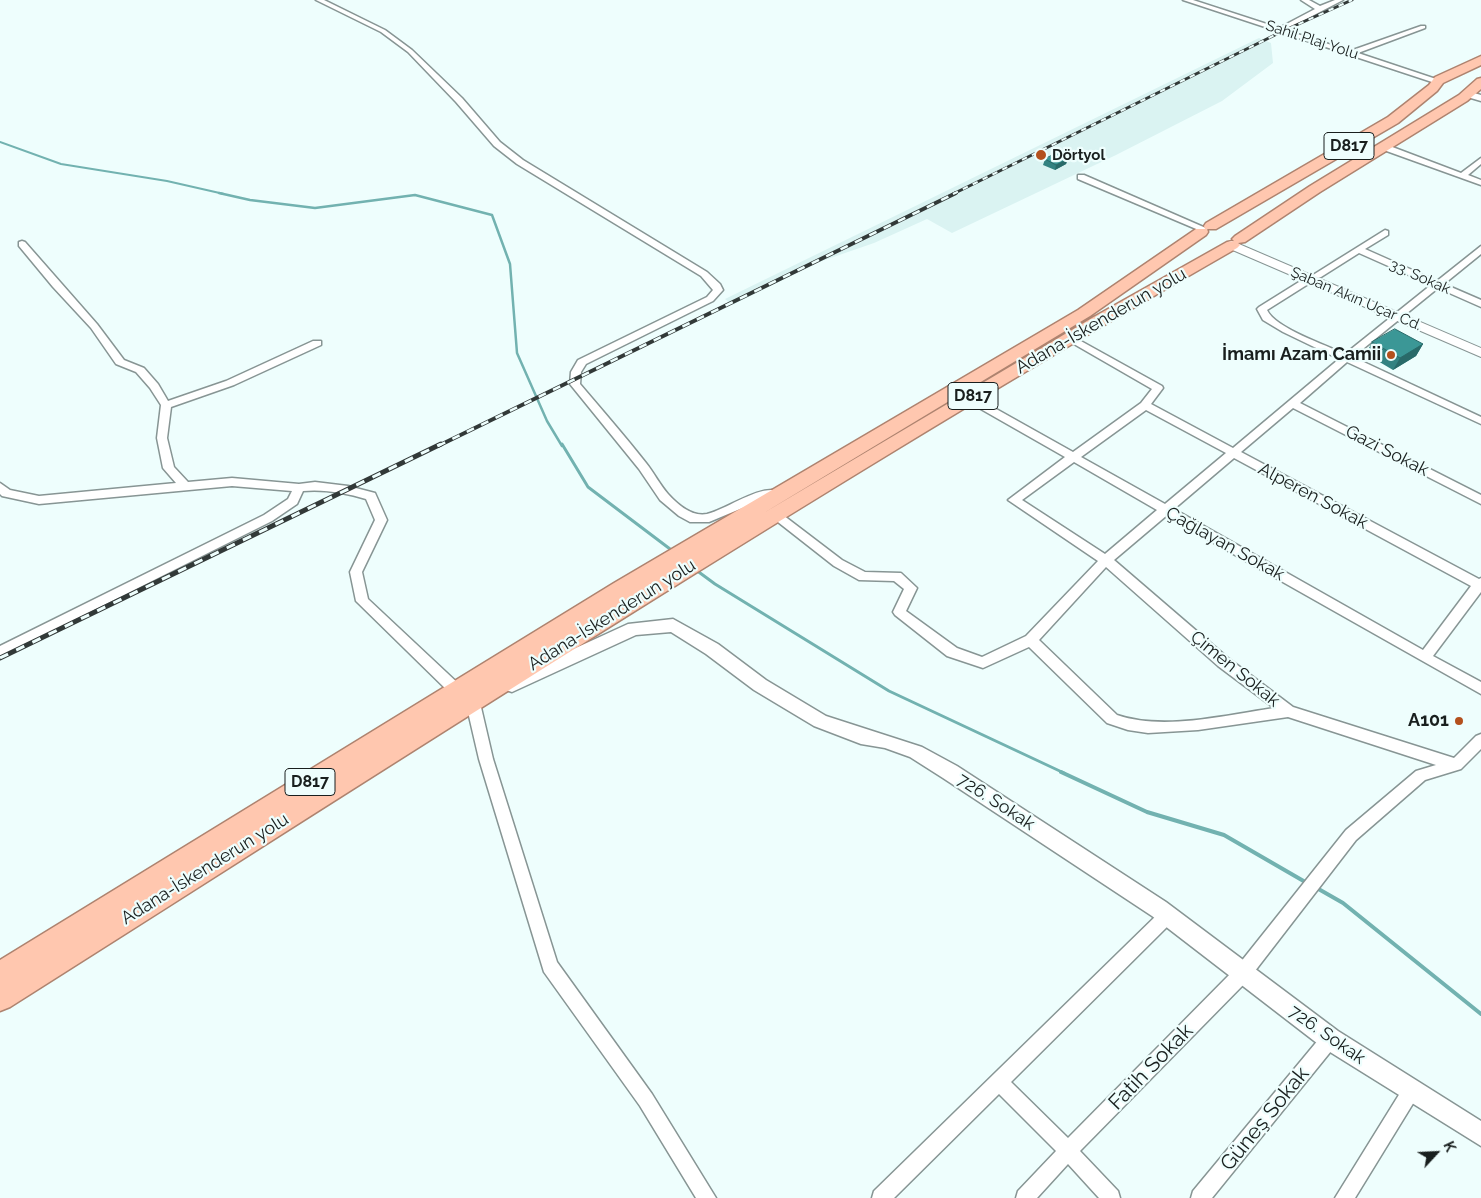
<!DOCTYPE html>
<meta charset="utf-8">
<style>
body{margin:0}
#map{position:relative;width:1481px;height:1198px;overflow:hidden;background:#eefefd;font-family:Raleway,sans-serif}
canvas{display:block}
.north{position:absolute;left:1411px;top:1128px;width:50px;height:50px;-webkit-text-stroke:4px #eefefd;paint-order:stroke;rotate:65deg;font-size:14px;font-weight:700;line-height:20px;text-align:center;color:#191f1e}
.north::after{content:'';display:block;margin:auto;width:18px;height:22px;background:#191f1e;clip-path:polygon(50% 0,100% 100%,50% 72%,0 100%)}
</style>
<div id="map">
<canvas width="1481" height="1198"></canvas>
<div class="north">K</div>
</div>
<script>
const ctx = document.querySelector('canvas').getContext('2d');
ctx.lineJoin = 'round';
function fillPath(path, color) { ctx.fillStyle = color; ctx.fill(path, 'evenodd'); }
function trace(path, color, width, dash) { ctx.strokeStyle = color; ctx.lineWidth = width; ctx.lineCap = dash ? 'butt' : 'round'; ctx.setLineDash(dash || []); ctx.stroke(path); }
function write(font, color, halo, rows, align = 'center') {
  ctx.font = font + ' Raleway,sans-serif'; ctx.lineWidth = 4.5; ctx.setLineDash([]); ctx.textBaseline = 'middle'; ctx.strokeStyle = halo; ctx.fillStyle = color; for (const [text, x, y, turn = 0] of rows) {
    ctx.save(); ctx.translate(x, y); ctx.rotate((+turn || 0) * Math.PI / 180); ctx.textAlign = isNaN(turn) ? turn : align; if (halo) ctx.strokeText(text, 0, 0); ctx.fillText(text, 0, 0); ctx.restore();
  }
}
fillPath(new Path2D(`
 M1259 38 1271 43 1273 63 1222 101 1116 155 952 233 927 219 874 243 819 262 732 305 725 299Z`), '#daf3f2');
trace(new Path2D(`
 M0 142 61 164 167 181 224 194`), '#72b2b0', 2);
trace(new Path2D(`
 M219 193 250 200 315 208 415 195 492 215 510 264 517 353 547 421 562 446`), '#72b2b0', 2.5);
trace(new Path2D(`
 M562 444 588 487 674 552
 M696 570 715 584 889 691 1064 773`), '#72b2b0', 3);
trace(new Path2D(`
 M1061 772 1147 812 1224 835 1307 883
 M1315 887 1343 903 1481 1014`), '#72b2b0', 4);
const minor = new Path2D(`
 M316 0H324L385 30 412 50 462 98 500 142 523 160 707 272 720 284 723 290 713 301 586 364 581 372 580 384C602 410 625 436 646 463 654 473 660 485 668 494 678 505 692 517 707 514 728 509 758 485 779 491L781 494 779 497 759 501 709 522H690L679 516 660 500 639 469 570 384 571 372 578 360 707 297 713 290 701 276 517 164 494 146 456 102 408 52 381 32Z
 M1183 0H1193L1279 28 1315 9 1301 0H1309L1320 6 1335 0H1343L1285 30 1350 51 1421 26H1425V28L1358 53 1442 81 1435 83Z
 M1381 145H1387L1461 173 1481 158V164L1468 175 1481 180V185L1381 149Z
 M1078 175H1084L1208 229 1201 231 1078 179Z
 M1385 230 1388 231V235L1365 249 1437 281 1481 246V254L1444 284 1481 300V307L1438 288 1353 357 1481 417V424L1347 362 1300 403 1481 495V504L1293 408 1241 452 1479 579 1481 578V592L1433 656 1481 682V694L1166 516 1114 560 1228 658 1293 707 1454 758 1476 736 1481 734V749L1461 769 1425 780 1356 840 1248 980 1080 1151 1118 1191 1120 1198H1099L1068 1164 1037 1198H1016L1018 1191 1056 1151 999 1094 894 1198H872L874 1191 1161 911 1167 909 1173 911 1175 916 1173 921 1011 1082 1068 1138 1236 968 1346 830 1416 771 1436 765 1288 717 1198 730 1148 733 1128 730 1107 723 1029 647 983 668 947 656 895 615 893 612 904 589 894 581 859 580 834 566 769 515 771 512H779L842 560 865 572 901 573 917 588 906 611 957 648 982 657 1026 636 1098 561 1008 500 1065 457 965 400 964 398 965 396H973L1073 452 1141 403 1152 389 1067 340V336L1070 335 1162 386 1163 388 1151 404 1233 448 1339 359 1283 332 1263 320 1257 309 1259 307 1307 277H1313V281L1267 310C1275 328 1326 345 1345 354L1431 285 1359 253 1321 277 1318 278 1313 275ZM1146 410 1226 453 1165 504 1081 457ZM1234 458 1471 586 1423 650 1174 509ZM1074 462 1157 510 1105 554 1022 500ZM1106 567 1218 666 1274 708C1227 715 1163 731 1117 715L1039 640Z
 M22 241 25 242 97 324 124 360 144 368 158 384 168 401 226 381 313 341H321V345L234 385 171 407 167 438 174 467 188 482 232 478 299 484 315 482 348 486 375 493 387 520 362 572 368 599 462 687 464 691 462 695 457 696 452 695 356 601 350 572 375 520 366 499C346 493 324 489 303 491L297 504 272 521 0 657V646L264 515 288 499 292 491 232 486 39 504 2 496 0 494V483L10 490 39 496 176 483 163 468 157 438 161 405 150 388 136 372 116 364 91 328 53 287 19 246V242Z
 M473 697 478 699 480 703 493 759 557 962 652 1094 716 1198H696L640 1106 544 972 479 759 466 703 468 699Z
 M1330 1031 1336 1033 1338 1039 1336 1045 1212 1198H1191L1193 1191 1324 1033Z
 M1411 1082 1417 1085 1420 1091 1417 1097 1355 1198H1335L1405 1085Z`);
const tertiary = new Path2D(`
 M1467 91 1481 95V101L1464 96 1462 94Z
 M673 619 718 644 766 680 826 716 922 747 957 766 1166 902 1338 1031 1481 1121V1146L1322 1047 1152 916 943 778 910 757 885 748 861 744 814 726 754 690 706 654 671 632 636 635 512 692 506 690 503 685 506 680 628 624Z`);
const secondary = new Path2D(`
 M1232 241 1481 348V357L1228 248 1226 245 1228 242Z`);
const trunk = new Path2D(`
 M1481 56V65L1443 83 1437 91 1398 123 1216 229H1207L1208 232 1206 235 1090 316 762 514 1092 318 1227 242 1234 241 1232 239 1235 236 1310 186 1459 95 1477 79 1481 78V89L1467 101 1320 192 1245 242 1238 243 1240 245 1237 248C820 487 416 750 10 1007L0 1011V960L614 583 1078 310 1196 229H1205L1204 226 1206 223 1388 117 1429 85 1435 77Z`);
trace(minor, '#879594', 3);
trace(tertiary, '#879594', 3);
trace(secondary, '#879594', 2);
trace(trunk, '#ae836f', 3);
fillPath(minor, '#fff');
fillPath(tertiary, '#fff');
fillPath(secondary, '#fff');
fillPath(trunk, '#ffc7af');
const railFar2 = new Path2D(`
 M953 194 1283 31 1352 0`);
const railFar1 = new Path2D(`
 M438 446 956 193`);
const rail = new Path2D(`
 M0 658 441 444`);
trace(railFar2, '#323938', 3);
trace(railFar1, '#323938', 4);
trace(rail, '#323938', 5);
trace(railFar2, '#eefefd', 2, [5.5]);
trace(railFar1, '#eefefd', 2.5, [8]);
trace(rail, '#eefefd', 3, [9]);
fillPath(new Path2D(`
 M1045 159H1068L1066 164 1055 170 1043 165Z
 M1372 342 1423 344 1416 356 1393 370 1366 354Z`), '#338281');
fillPath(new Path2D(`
 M1068 159 1066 164 1055 170 1056 165Z
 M1423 344 1416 356 1393 370 1400 358Z`), '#296a69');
const building = new Path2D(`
 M1057 153 1068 159 1056 165 1045 159Z
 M1395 329 1423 344 1400 358 1372 342Z`);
fillPath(building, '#3b9796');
trace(building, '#296a69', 1);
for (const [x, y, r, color] of [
 [1041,155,6,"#b4501d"],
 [1391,355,5,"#b4501d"],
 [1459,721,5,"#b4501d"]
]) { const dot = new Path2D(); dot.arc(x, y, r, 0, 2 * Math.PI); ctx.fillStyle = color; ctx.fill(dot); trace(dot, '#eefefd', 2); }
write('15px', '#191f1e', '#eefefd', [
 ["Sahil Plaj Yolu",1312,40,18],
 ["33. Sokak",1420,277,24],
 ["Şaban Akın Uçar Cd.",1356,299,23]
]);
write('bold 15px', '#191f1e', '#eefefd', [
 ["Dörtyol",1052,155]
], 'left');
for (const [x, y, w] of [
 [1349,146,50],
 [973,396,50],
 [310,782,50]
]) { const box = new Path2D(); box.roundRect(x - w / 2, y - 13.5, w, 27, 4); ctx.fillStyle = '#eefefd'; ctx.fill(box); trace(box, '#191f1e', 1); }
write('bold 16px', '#191f1e', null, [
 ["D817",1349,146],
 ["D817",973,396],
 ["D817",310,782]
]);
write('18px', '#191f1e', '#eefefd', [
 ["Adana-İskenderun yolu",1101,321,-30],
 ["Gazi Sokak",1387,451,27],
 ["Alperen Sokak",1313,496,28],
 ["Çağlayan Sokak",1225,544,29],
 ["Adana-İskenderun yolu",612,615,-32],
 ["Çimen Sokak",1235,669,39],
 ["726. Sokak",996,802,33],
 ["Adana-İskenderun yolu",205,869,-32],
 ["726. Sokak",1327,1035,35]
]);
write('bold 18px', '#191f1e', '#eefefd', [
 ["İmamı Azam Camii",1381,355],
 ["A101",1449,721]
], 'right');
write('21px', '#191f1e', '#eefefd', [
 ["Fatih Sokak",1151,1067,-46],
 ["Güneş Sokak",1265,1119,-51]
]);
</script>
